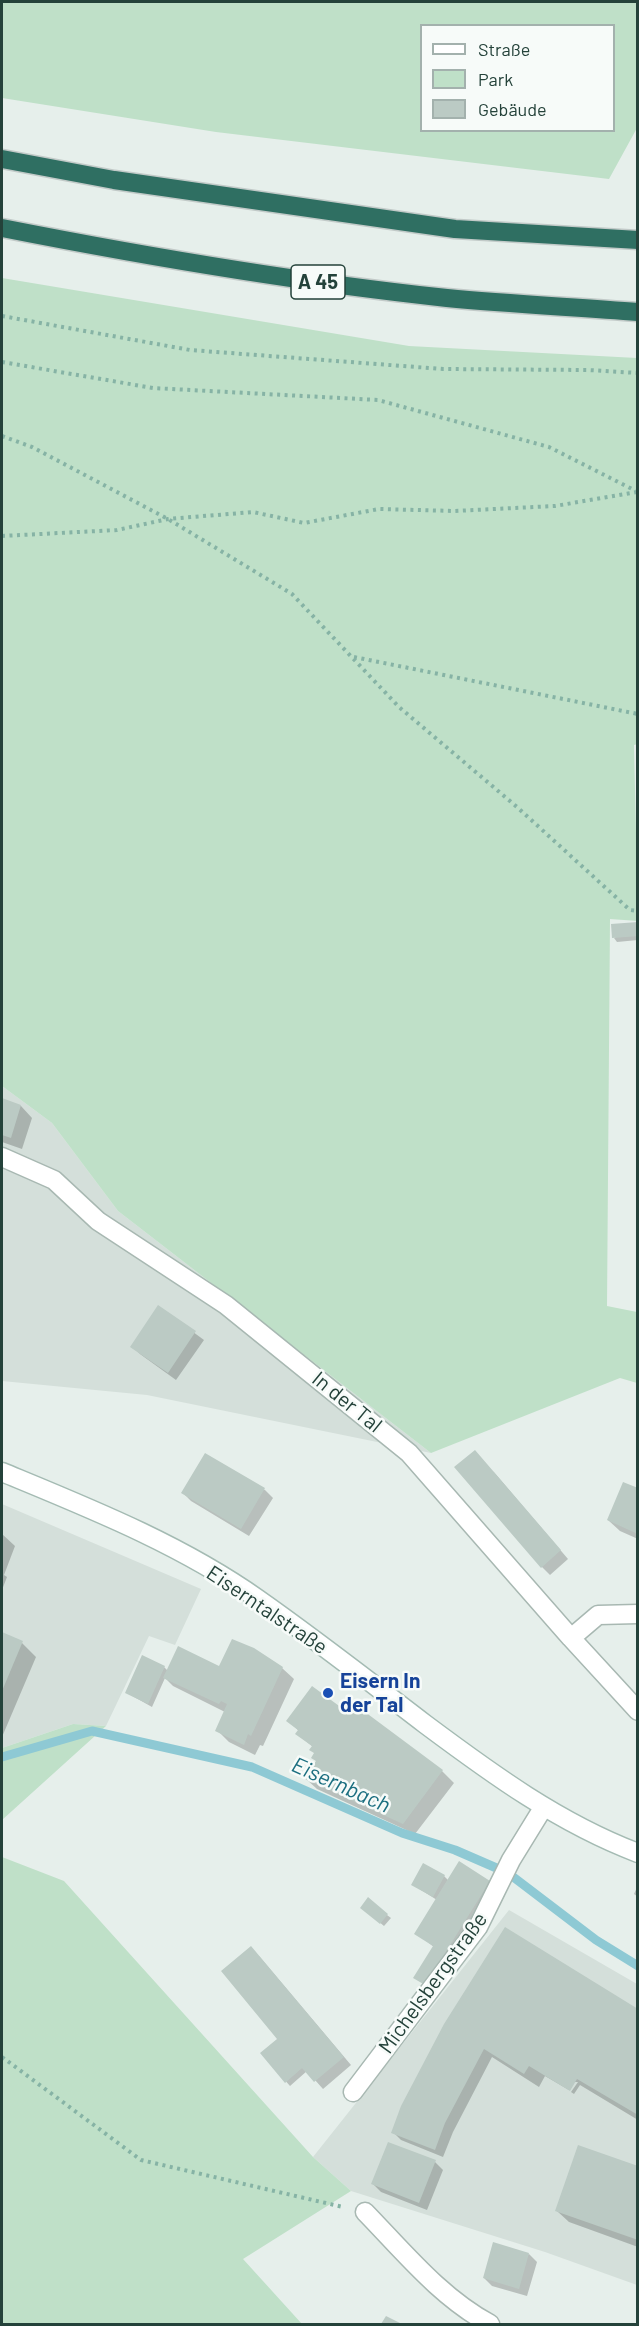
<!DOCTYPE html>
<meta charset="utf-8">
<style>
body{margin:0}
#map{position:relative;width:639px;height:2326px;overflow:hidden;background:#e6efeb;font-family:Barlow,sans-serif}
canvas{display:block}
.frame{position:absolute;inset:0;border:3px solid #24423a;pointer-events:none}
.legend{position:absolute;left:420px;top:24px;width:195px;height:108px;box-sizing:border-box;background:#f7fbf9;border:2px solid #a3b1ad;margin:0;padding:8px 10px;list-style:none;font-size:18px;color:#24423a}
.legend li{display:flex;align-items:center;gap:12px;height:30px}
.legend b{width:30px;border:2px solid #a3b1ad}
</style>
<div id="map">
<canvas width="639" height="2326"></canvas>
<div class="frame"></div>
<ul class="legend">
<li><b style="height:8px;background:#fff"></b>Straße</li>
<li><b style="height:16px;background:#bfe0c8"></b>Park</li>
<li><b style="height:16px;background:#bbcac4"></b>Gebäude</li>
</ul>
</div>
<script>
const ctx = document.querySelector('canvas').getContext('2d');
ctx.lineJoin = 'round';
function fillPath(path, color) { ctx.fillStyle = color; ctx.fill(path, 'evenodd'); }
function trace(path, color, width, dash) { ctx.strokeStyle = color; ctx.lineWidth = width; ctx.lineCap = dash ? 'butt' : 'round'; ctx.setLineDash(dash || []); ctx.stroke(path); }
function write(font, color, halo, rows, align = 'center') {
  ctx.font = font + ' Barlow,sans-serif'; ctx.lineWidth = 5; ctx.setLineDash([]); ctx.textBaseline = 'middle'; ctx.strokeStyle = halo; ctx.fillStyle = color; for (const [text, x, y, turn = 0] of rows) {
    ctx.save(); ctx.translate(x, y); ctx.rotate((+turn || 0) * Math.PI / 180); ctx.textAlign = isNaN(turn) ? turn : align; if (halo) ctx.strokeText(text, 0, 0); ctx.fillText(text, 0, 0); ctx.restore();
  }
}
fillPath(new Path2D(`
 M2 1086 52 1123 118 1211 431 1453 147 1395 2 1381Z
 M2 1504 201 1589 175 1645 149 1636 106 1726 73 1724 2 1748Z
 M509 1910 637 1984V2285L545 2252 351 2191 313 2157Z`), '#d4dfda');
fillPath(new Path2D(`
 M2 2H637V128L609 179 216 132 2 98ZM422 26H614V130H422Z
 M2 278 409 346 637 358 638 744 634 745 638 921 610 919 607 1306 637 1312V1383L620 1378 431 1453 118 1211 52 1123 2 1086Z
 M73 1724 106 1726 2 1820V1748Z
 M2 1857 64 1881 313 2157 351 2191 243 2259 302 2324H2Z`), '#bfe0c8');
fillPath(new Path2D(`
 M638 924V940L617 942 614 938Z
 M2 1100 21 1106 32 1118 22 1149 2 1142Z
 M159 1307 204 1340 176 1380 140 1354 132 1346Z
 M205 1455 265 1490 273 1498 249 1536 191 1501 183 1493Z
 M493 1471 568 1559 550 1575 542 1567Z
 M638 1490V1539L620 1531 608 1520Z
 M2 1534 15 1546 4 1575 7 1577 2 1590Z
 M2 1634 22 1643 36 1657 2 1737Z
 M164 1667 168 1671 218 1667 282 1668 294 1679 263 1746 260 1745 255 1755 229 1742 217 1730 225 1712 173 1686 165 1678 152 1707 127 1693Z
 M349 1715 442 1771 454 1783 415 1834 317 1789 305 1778 317 1761 313 1747 297 1734 299 1731 288 1721Z
 M444 1876 449 1881 489 1882 497 1890 430 1988 434 1947 416 1933 437 1900 413 1885Z
 M638 1885V1897L634 1894Z
 M366 1911 387 1915 391 1918 384 1926Z
 M259 1956 351 2065 323 2089 307 2071 290 2086 262 2054 285 2048Z
 M638 2011V2120L580 2085 574 2094 571 2092 578 2082H574L569 2090 545 2076 539 2087 492 2057 453 2132 443 2157 401 2140 393 2132 445 2026Z
 M435 2162 443 2170 427 2210 381 2192 373 2184Z
 M638 2168V2247L569 2222 557 2211Z
 M529 2254 537 2262 527 2296 492 2286 484 2278Z`), '#0003');
trace(new Path2D(`
 M2 1757 92 1731 252 1767 402 1833 455 1850 508 1873 596 1940 638 1966`), '#8ec9d4', 9);
fillPath(new Path2D(`
 M638 922V936L612 938 611 924Z
 M2 1098 21 1105 11 1138 2 1135Z
 M158 1305 196 1331 168 1373 130 1347Z
 M475 1450 561 1550 541 1568 454 1467Z
 M205 1453 265 1488 241 1529 181 1493Z
 M623 1482 638 1488V1534L607 1520Z
 M2 1632 23 1641 2 1691Z
 M232 1639 254 1648 283 1667 251 1736 248 1734 244 1745 215 1731 227 1704 221 1701 219 1704 163 1678 178 1646 219 1666Z
 M142 1655 165 1666 148 1704 125 1693Z
 M312 1686 350 1714 357 1706 443 1770 403 1824 303 1778 316 1761 311 1758 314 1753 309 1750 312 1746 295 1734 298 1730 286 1721Z
 M459 1861 490 1881 425 1985 413 1978 433 1946 414 1934Z
 M423 1863 445 1875 433 1897 411 1885Z
 M368 1897 388 1914 380 1924 360 1908Z
 M505 1927 638 2009V2115L577 2079 570 2091 529 2066 524 2074 484 2049 445 2123 435 2150 391 2133 401 2106 444 2024Z
 M251 1946 344 2057 314 2082 302 2068 285 2083 260 2053 277 2039 221 1971Z
 M388 2142 436 2160 419 2203 371 2184Z
 M578 2145 638 2166V2240L555 2211Z
 M493 2242 529 2253 519 2289 483 2278Z
 M386 2316 402 2324H381Z`), '#bbcac4');
const minor = new Path2D(`
 M2 1157 54 1180 98 1221 226 1305 409 1453 571 1638 638 1711
 M571 1638 598 1615 638 1614
 M353 2092 478 1927 511 1860 543 1808
 M365 2212C403 2251 441 2298 490 2324`);
const secondary = new Path2D(`
 M2 1472C89 1508 180 1544 258 1599 315 1639 370 1682 425 1724 492 1774 559 1823 638 1853`);
const motorway = new Path2D(`
 M2 159 114 180 455 229 638 240
 M2 228C149 257 297 282 447 298 510 304 574 307 638 312`);
trace(minor, '#a8b8b2', 21);
trace(secondary, '#a4bbb3', 21);
trace(motorway, '#c2cac8', 21);
trace(new Path2D(`
 M2 316 190 350 443 369 588 370 638 373
 M2 362 153 388 378 400 549 447 638 492
 M2 436 32 447 168 519 292 594 399 707 517 807 630 910 638 911
 M2 536 117 530 168 519 253 512 304 523 379 509 455 511 555 506 637 492
 M354 657 638 714
 M2 2057 141 2160 343 2207`), '#86b3a5', 4, [3, 4.5]);
trace(minor, '#fff', 18);
trace(secondary, '#fff', 18);
trace(motorway, '#2f6f62', 18);
for (const [x, y, r, color] of [
 [328,1693,6,"#1a4fb4"]
]) { const dot = new Path2D(); dot.arc(x, y, r, 0, 2 * Math.PI); ctx.fillStyle = color; ctx.fill(dot); trace(dot, '#f7fbf9', 2); }
for (const [x, y, w] of [
 [318,282,54]
]) { const box = new Path2D(); box.roundRect(x - w / 2, y - 17, w, 34, 4.5); ctx.fillStyle = '#f7fbf9'; ctx.fill(box); trace(box, '#24423a', 1.5); }
write('bold 20px', '#24423a', null, [
 ["A 45",318,282]
]);
write('21px', '#24423a', '#f7fbf9', [
 ["In der Tal",347,1402,39],
 ["Eiserntalstraße",267,1610,34],
 ["Michelsbergstraße",433,1983,-54]
]);
write('bold 21px', '#164399', '#f7fbf9', [
 ["Eisern In",340,1681],
 ["der Tal",340,1705]
], 'left');
write('italic 22px', '#1c6f80', '#f7fbf9', [
 ["Eisernbach",341,1785,24]
]);
</script>
